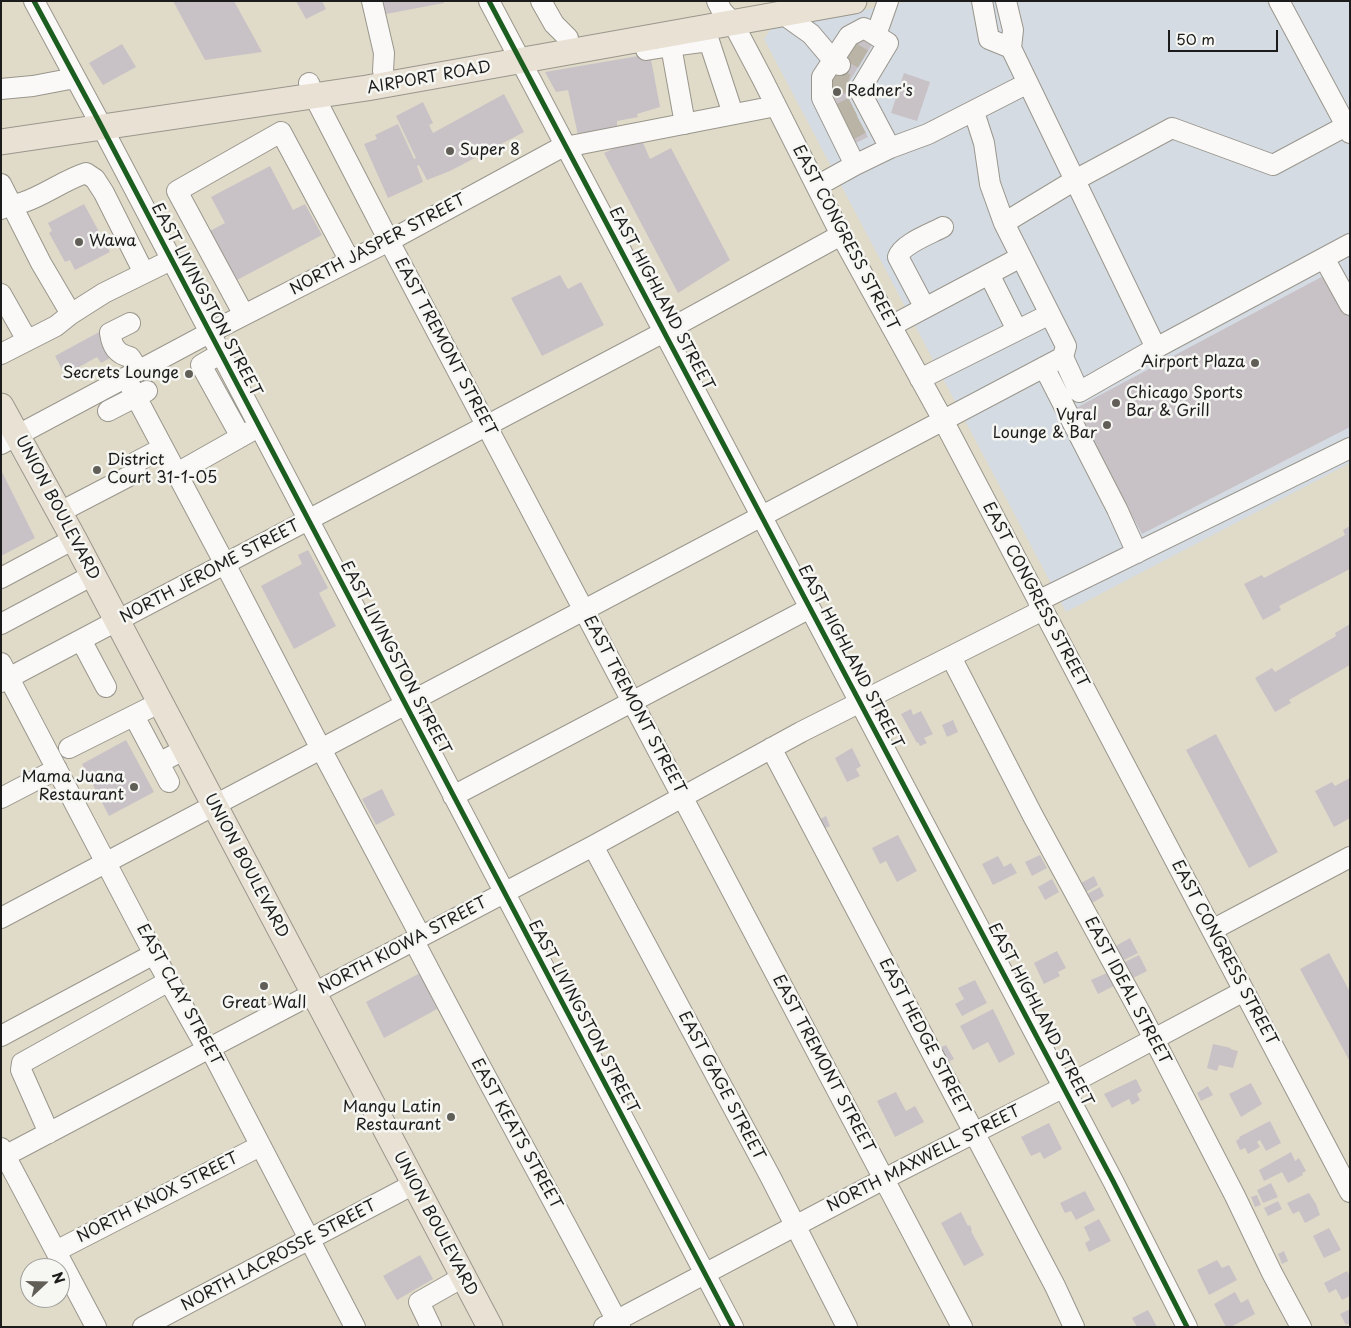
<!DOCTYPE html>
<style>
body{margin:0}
#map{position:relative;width:1351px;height:1328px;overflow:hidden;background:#e0dac8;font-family:"Playpen Sans",sans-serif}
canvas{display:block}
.frame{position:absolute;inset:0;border:2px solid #1c1c1c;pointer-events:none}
.north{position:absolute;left:20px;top:1258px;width:50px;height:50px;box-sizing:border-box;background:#f6f6f2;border:1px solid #9f9f9c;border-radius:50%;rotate:69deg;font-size:14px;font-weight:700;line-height:20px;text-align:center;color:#1c1c1c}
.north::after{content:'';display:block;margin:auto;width:18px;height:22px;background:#615e58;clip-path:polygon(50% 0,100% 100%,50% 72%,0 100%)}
.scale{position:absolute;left:1168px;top:30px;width:110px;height:22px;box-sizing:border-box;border:2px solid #1c1c1c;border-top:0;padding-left:6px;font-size:15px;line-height:18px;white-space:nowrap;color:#1c1c1c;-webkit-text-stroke:4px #f6f6f2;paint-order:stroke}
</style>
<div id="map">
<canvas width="1351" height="1328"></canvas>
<div class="frame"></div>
<div class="north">N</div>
<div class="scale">50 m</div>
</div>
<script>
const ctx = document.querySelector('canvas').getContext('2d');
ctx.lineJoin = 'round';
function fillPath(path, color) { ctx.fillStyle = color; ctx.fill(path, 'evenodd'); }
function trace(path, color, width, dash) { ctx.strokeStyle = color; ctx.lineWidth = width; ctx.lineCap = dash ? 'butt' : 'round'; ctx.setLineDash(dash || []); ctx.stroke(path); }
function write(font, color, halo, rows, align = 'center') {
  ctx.font = font + ' "Playpen Sans",sans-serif'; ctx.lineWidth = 5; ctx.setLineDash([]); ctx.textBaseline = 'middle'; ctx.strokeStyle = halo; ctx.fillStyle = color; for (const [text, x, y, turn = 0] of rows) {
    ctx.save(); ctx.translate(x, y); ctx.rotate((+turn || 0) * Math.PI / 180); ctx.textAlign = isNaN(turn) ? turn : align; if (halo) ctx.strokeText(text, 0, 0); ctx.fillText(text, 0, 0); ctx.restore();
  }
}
fillPath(new Path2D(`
 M911 1H1350V463L1066 612 764 39 772 27Z`), '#d4dbe3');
fillPath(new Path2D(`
 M173 1H234L262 52 205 60Z
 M296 1H322L326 9 306 19Z
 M383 1H444V3L386 14Z
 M858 36 872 45 844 90 868 137 854 144 830 97V82Z
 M122 44 136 67 103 85 89 63Z
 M650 54 660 107 637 114 638 117 617 121V128L578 135 568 90 556 92 545 72Z
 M904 73 930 82 917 121 891 113Z
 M504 94 524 132 450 171 427 180 419 165 417 166 423 182 388 198 364 144 377 139 375 135 398 124 414 159 416 158 396 116 423 102 433 123 429 125 433 133Z
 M640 136 650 159 671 148 730 260 678 293 604 153Z
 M270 166 293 210 305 204 322 235 237 280 210 231 225 223 211 197Z
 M84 204 110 252 75 270 70 260 65 262 49 233 52 231 48 223Z
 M1327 274 1350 317V427L1142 534 1074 409Z
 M560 275 568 289 581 282 604 325 542 356 511 298Z
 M101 331 114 356 101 363 97 357 65 375 55 356Z
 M1 470 35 538 1 556Z
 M1350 526V569L1279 606 1281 610 1263 620 1244 584 1262 575 1264 578 1345 535 1343 530Z
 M308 550 328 588 319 593 336 626 294 649 261 586 302 564 298 555Z
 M1350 624V665L1289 700 1291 703 1275 712 1255 678 1272 668 1275 672 1336 636 1335 633Z
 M911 709 913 715 921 711 933 734 924 738 927 743 920 746 918 742 917 743 901 714Z
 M953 720 958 732 947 737 942 725Z
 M1216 734 1278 852 1249 868 1186 750Z
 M126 740 154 792 109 816 82 764Z
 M852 748 861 766 856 769 860 776 847 782 835 758Z
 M1350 778V818L1334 827 1315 791 1332 782 1335 786Z
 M382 789 395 815 376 825 362 799Z
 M826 816 830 826 823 829 819 820Z
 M898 835 917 871 897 882 886 861 880 864 872 848Z
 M1040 855 1047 868 1032 876 1025 862Z
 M998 856 1004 867 1011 863 1017 873 993 885 982 864Z
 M1094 876 1098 885 1086 892 1081 883Z
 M1052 879 1059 892 1045 900 1038 887Z
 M1100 887 1104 896 1092 903 1087 894Z
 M1130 938 1138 953 1122 961 1114 947Z
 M1057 951 1066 968 1058 972 1060 976 1044 984 1034 963Z
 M1329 953 1350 992V1062L1300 969Z
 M1139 955 1147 971 1131 979 1123 963Z
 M420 973 437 1009 384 1038 366 1002Z
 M1107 973 1114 986 1098 994 1091 980Z
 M975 980 987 1003 962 1016 955 1004 964 999 958 988Z
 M993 1009 1015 1054 999 1063 988 1042 973 1050 960 1026Z
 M1213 1044 1231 1048 1230 1049 1238 1051 1233 1068 1219 1065 1217 1071 1207 1068Z
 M946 1045 954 1059 944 1064 937 1049Z
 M1136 1079 1142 1091 1137 1094 1140 1100 1132 1105 1129 1099 1112 1108 1104 1094Z
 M1251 1083 1262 1104 1241 1117 1229 1094Z
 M1208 1086 1213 1095 1201 1101 1197 1093Z
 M896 1092 906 1111 915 1106 924 1122 895 1137 877 1101Z
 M1270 1121 1281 1143 1266 1151 1260 1140 1257 1142 1260 1147 1248 1154 1245 1148 1240 1150 1236 1141 1240 1138 1239 1137Z
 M1049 1123 1062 1149 1044 1159 1040 1152 1031 1156 1021 1137Z
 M1291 1152 1295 1161 1299 1158 1306 1171 1302 1173 1303 1175 1288 1183 1282 1172 1264 1181 1259 1170Z
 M1271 1183 1278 1197 1263 1203 1257 1190Z
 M1085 1191 1095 1210 1076 1220 1071 1211 1065 1213 1060 1203Z
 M1309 1193 1316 1204 1320 1215 1305 1223 1299 1211 1293 1214 1287 1203Z
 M1257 1195 1261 1205 1255 1207 1251 1197Z
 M1278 1201 1282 1209 1268 1216 1264 1208Z
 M961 1212 968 1226 970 1225 972 1230 971 1231 984 1255 964 1266 941 1223Z
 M1099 1219 1111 1241 1089 1252 1085 1243 1090 1240 1084 1227Z
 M1329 1228 1341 1250 1324 1258 1313 1236Z
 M1284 1251 1288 1261 1282 1264 1278 1254Z
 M420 1255 433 1279 397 1300 383 1276Z
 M1217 1260 1222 1268 1229 1265 1237 1280 1209 1295 1197 1270Z
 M1347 1271 1350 1276V1296L1342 1300 1336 1289 1329 1293 1324 1283Z
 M1235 1292 1241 1303 1248 1299 1255 1314 1231 1327H1226L1214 1304Z
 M1350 1309V1323L1346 1325 1340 1314Z
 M1148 1310 1157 1327H1137L1132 1318Z`), '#c8c2c7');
trace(new Path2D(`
 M849 51 863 59
 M831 80 848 84
 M839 114 853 107
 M848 131 861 124`), '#b9b4a6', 20, [20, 10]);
const minor = new Path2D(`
 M34 1 95 114 733 1327
 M372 1 384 53 383 71
 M489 1 1113 1181 1187 1327
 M541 1 554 24 568 38
 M717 1 722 11 733 23 762 78 841 235 943 420 1350 1192
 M982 1 989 39 1011 48
 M1006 1 1013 30 1011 48 1156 348
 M1279 1 1350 133
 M783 14 811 34 833 60 840 65
 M876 35 888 1
 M671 46 709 41 733 114
 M646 50 671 46 685 124
 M309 83 314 96 389 241 962 1327
 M1 89 33 86 75 78
 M974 112 984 143 990 184 1004 223
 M855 165 890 148 928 134 1028 83
 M1 184 41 263 71 314
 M817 186 855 165 822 98V77L849 36 864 28 888 43 861 88V93L890 148
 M1 209C9 205 16 205 24 202 45 195 64 180 86 173L95 179 104 193 144 273
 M1324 258 1350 305
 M989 274 1017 330
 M1 294 27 340
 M925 308 898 257C902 244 930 234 943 227
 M244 315 177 191 281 132 350 261
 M130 323 110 333C112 347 117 354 130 357L139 371
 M891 326 1021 257
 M1 354 56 326 71 314 104 293 171 260
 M220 354 201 365 241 437
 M1063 357 1066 346 1004 223 1075 180 1172 128 1273 165 1346 126
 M1044 367 1117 509 1137 553
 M126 378 225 564 321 749 421 937
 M920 379 1050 314
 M108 411 147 391
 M1 444 209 333 389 241 560 148 776 106
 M177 473 253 430
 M60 512 135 473 136 462 163 448
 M1 578 74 539
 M1038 601 1350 448
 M1 624 93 575
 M81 640 106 687
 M951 657 1033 816 1142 1016 1235 1196 1272 1273 1301 1327
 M1 663 157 960 207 1049 214 1056 355 1327
 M1 682 664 332 841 235
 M134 716 159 763 185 749
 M69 748 161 702
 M771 748 1055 1286 1074 1327
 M159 763 169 782
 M453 796 810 608
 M1 798 57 769
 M593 846 771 1178 847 1327
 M1 918 1063 357 1079 392 1156 348 1350 244
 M1212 930 1350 857
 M414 941C481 1070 552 1197 620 1327
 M1 1036 154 954
 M49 1133 21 1070 22 1063 169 981
 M1 1148 96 1327
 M1 1158 593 846 801 732 1043 610
 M56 1251 260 1146
 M143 1327 414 1184
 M431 1327 419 1302 463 1277
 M604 1327 884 1179 1064 1087 1244 991`);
const major = new Path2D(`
 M1 142 367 88 854 1
 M1 406 74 539 490 1327`);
trace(minor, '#99968c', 22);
trace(major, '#99968c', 27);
trace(minor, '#faf9f7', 20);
trace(major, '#e8e1d4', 25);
trace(new Path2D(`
 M34 1 95 114 733 1327
 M489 1 1113 1181 1187 1327`), '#1b5e20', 5);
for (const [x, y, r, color] of [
 [837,92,5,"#615e58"],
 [450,151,5,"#615e58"],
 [79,242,5,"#615e58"],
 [1255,363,5,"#615e58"],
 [189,374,5,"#615e58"],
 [1116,403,5,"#615e58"],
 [1107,425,5,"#615e58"],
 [97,470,5,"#615e58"],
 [134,787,5,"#615e58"],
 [264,986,5,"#615e58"],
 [451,1117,5,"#615e58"]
]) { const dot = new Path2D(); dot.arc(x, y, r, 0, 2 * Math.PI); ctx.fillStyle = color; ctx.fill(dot); trace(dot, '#f6f6f2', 2); }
write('16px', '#1c1c1c', '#f6f6f2', [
 ["AIRPORT ROAD",429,78,-10],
 ["EAST CONGRESS STREET",845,238,62],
 ["NORTH JASPER STREET",378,245,-28],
 ["EAST HIGHLAND STREET",661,299,62],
 ["EAST LIVINGSTON STREET",206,300,62],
 ["EAST TREMONT STREET",445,347,62],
 ["UNION BOULEVARD",57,508,62],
 ["NORTH JEROME STREET",210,572,-28],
 ["EAST CONGRESS STREET",1035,595,62],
 ["EAST HIGHLAND STREET",850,657,62],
 ["EAST LIVINGSTON STREET",395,658,62],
 ["EAST TREMONT STREET",634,705,62],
 ["UNION BOULEVARD",246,866,62],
 ["NORTH KIOWA STREET",403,946,-28],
 ["EAST CONGRESS STREET",1224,953,62],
 ["EAST IDEAL STREET",1127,991,62],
 ["EAST CLAY STREET",179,995,61],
 ["EAST HIGHLAND STREET",1040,1015,62],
 ["EAST LIVINGSTON STREET",583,1017,62],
 ["EAST HEDGE STREET",924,1037,62],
 ["EAST TREMONT STREET",823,1064,62],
 ["EAST GAGE STREET",721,1086,62],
 ["EAST KEATS STREET",516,1134,61],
 ["NORTH MAXWELL STREET",924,1159,-27],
 ["NORTH KNOX STREET",158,1198,-27],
 ["UNION BOULEVARD",435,1224,62],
 ["NORTH LACROSSE STREET",279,1256,-28]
]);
write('16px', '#1c1c1c', '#f6f6f2', [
 ["Redner's",847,92],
 ["Super 8",460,151],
 ["Wawa",89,242],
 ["Airport Plaza",1245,363,"right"],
 ["Secrets Lounge",179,374,"right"],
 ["Chicago Sports",1126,394],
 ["Bar & Grill",1126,412],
 ["Vyral",1097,416,"right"],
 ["Lounge & Bar",1097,434,"right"],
 ["District",107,461],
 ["Court 31-1-05",107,479],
 ["Mama Juana",124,778,"right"],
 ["Restaurant",124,796,"right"],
 ["Great Wall",264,1004,"center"],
 ["Mangu Latin",441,1108,"right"],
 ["Restaurant",441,1126,"right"]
], 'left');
</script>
